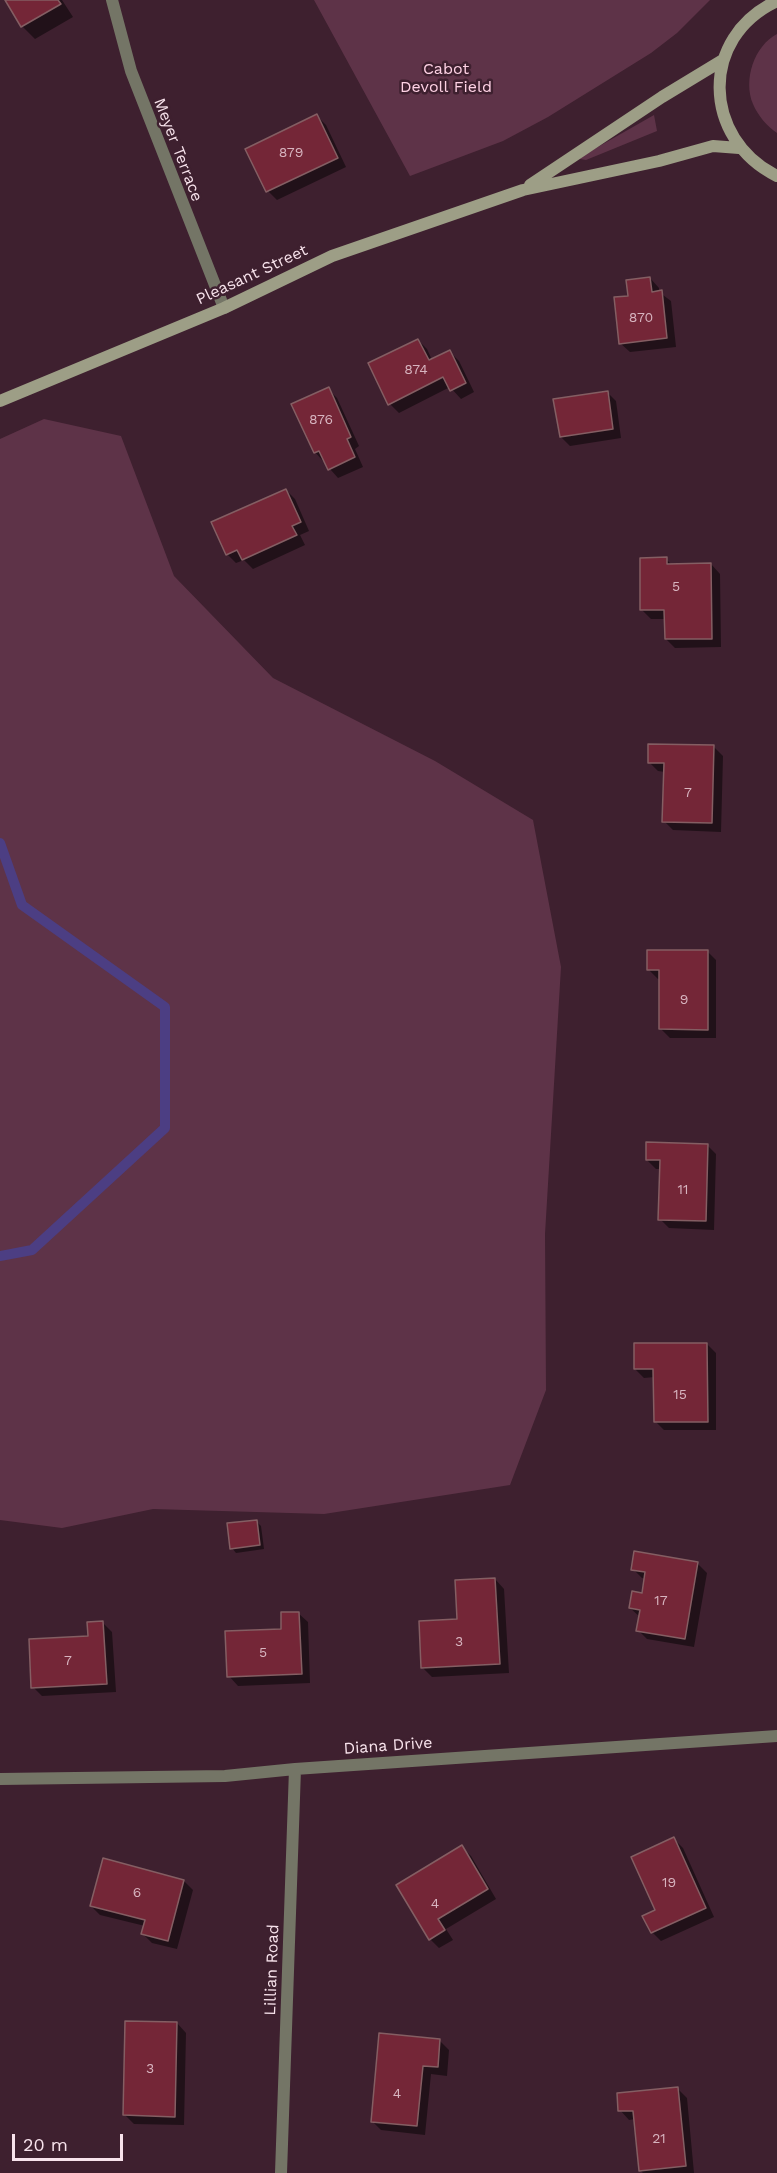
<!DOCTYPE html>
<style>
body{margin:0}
#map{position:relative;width:777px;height:2173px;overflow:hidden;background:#3e202f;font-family:"Work Sans",sans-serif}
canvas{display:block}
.scale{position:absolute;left:12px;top:2134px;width:111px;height:27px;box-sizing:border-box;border:3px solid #f8e3ec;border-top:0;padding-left:8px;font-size:18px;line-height:21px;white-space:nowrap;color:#f8e3ec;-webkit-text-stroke:4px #3e202f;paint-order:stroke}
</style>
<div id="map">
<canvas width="777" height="2173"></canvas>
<div class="scale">20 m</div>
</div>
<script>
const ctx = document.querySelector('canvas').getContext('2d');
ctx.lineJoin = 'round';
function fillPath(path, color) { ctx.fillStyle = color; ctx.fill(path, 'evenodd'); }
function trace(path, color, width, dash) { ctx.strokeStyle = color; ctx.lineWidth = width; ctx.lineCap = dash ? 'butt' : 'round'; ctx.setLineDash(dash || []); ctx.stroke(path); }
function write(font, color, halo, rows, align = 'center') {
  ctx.font = font + ' "Work Sans",sans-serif'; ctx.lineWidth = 5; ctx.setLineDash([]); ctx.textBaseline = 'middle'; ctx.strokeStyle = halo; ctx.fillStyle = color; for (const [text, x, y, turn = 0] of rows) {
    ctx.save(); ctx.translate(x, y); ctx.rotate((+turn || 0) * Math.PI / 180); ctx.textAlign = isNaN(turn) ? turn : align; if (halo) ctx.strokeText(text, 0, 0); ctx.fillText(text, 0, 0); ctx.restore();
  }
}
fillPath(new Path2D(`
 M314 0H710L677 33 651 53 548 117 503 141 410 176Z
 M777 34V133C767 126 758 116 753 104 743 80 754 46 777 34Z
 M654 115 657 131 586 160 580 159 582 156Z
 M44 419 121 436 174 576 273 678 435 761 533 820 561 967 545 1234 546 1390 510 1485 324 1514 153 1509 62 1528 0 1520V439Z`), '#5e3348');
fillPath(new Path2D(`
 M7 0H62L73 17 35 39 22 26Z
 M317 116 326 125 346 167 277 200 268 191Z
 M650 278 659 288V292L671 301 676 347 630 352 620 343 629 297Z
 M418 340 427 349 432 360 450 352 459 361 474 392 461 399 450 387 399 413 390 404Z
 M328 389 337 398 359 446 355 449 363 467 338 478 315 452Z
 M607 392 616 401 621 438 570 446 561 437Z
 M286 490 295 499 309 531 300 535 305 545 253 569 244 560 236 563 227 554Z
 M666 559 672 565 711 564 720 574 721 647 675 648 666 639V619H651L642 610Z
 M714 747 723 756 721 832 673 830 664 821 665 772 658 771 649 762Z
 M707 951 716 960V1038H670L661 1029V979H658L649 970Z
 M707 1145 716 1154 714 1230 669 1228 660 1219 661 1169H656L647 1160Z
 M707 1344 716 1353V1430H664L655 1421V1377L644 1378 635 1369Z
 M256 1521 261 1526 264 1549 236 1553 232 1548Z
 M698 1564 707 1573 694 1647 647 1639 638 1630 640 1617 630 1608 643 1595 646 1579 642 1578 633 1569Z
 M495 1579 504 1589 509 1673 432 1677 423 1668 459 1620Z
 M298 1613 308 1622 310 1683 238 1686 229 1676 283 1630Z
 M103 1623 112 1632 116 1692 42 1696 33 1687 89 1638Z
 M674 1839 683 1848 714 1917 661 1941 652 1932Z
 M462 1847 471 1856 496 1899 446 1929 453 1940 439 1948 430 1939Z
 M184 1881 193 1890 177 1949 152 1943 143 1934 145 1926 100 1915 91 1906Z
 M177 2023 186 2033 184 2125 134 2124 125 2115Z
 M440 2041 449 2050 447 2076 431 2074 425 2135 381 2130 372 2121Z
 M678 2089 687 2098 694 2173H643L640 2170 635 2119 629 2120 620 2110Z`), '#0007');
trace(new Path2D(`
 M0 843 22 905 165 1007V1128L32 1250 0 1256`), '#4c3e83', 10);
const building = new Path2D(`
 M5 0H58L61 4 21 27Z
 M317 114 338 158 266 192 245 149Z
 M650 277 652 292 662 290 667 338 619 344 614 297 628 296 626 280Z
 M418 339 429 360 450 350 466 383 450 391 443 377 388 405 368 363Z
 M329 387 351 437 347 439 355 457 328 470 319 451 314 453 291 404Z
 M608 391 613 429 560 437 553 399Z
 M286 489 301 522 292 526 297 535 242 560 237 550 226 555 211 522Z
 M667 557V564L711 563 712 639H665L664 610H640V558Z
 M648 744 714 745 712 823 662 822 664 763H648Z
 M647 950H708V1030L659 1029V970H647Z
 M646 1142 708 1144 706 1221 658 1220 660 1160H646Z
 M634 1343H707L708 1422H654L653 1369H634Z
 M257 1520 260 1545 230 1549 227 1523Z
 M634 1551 698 1562 685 1639 636 1631 640 1610 629 1608 632 1591 642 1593 645 1572 631 1570Z
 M495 1578 500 1664 421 1668 419 1621 457 1619 455 1580Z
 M281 1612H299L302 1674 227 1677 225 1631 281 1629Z
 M103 1621 107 1684 31 1688 29 1639 88 1636 87 1622Z
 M674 1837 706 1908 651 1933 642 1916 655 1910 631 1857Z
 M462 1845 488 1889 438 1919 445 1930 429 1940 396 1885Z
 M103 1858 184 1880 168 1941 141 1934 145 1920 90 1906Z
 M125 2021 177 2022 175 2117 123 2115Z
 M379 2033 440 2039 438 2067 423 2066 417 2126 371 2122Z
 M678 2087 686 2166 639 2171 633 2111H618L617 2093Z`);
fillPath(building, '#742637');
trace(building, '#845e63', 1.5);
trace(new Path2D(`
 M112 0 131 71 224 308
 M0 1779 225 1776 295 1769 777 1736
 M281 2173 295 1769`), '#747566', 12);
trace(new Path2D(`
 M777 1C699 37 702 139 777 176
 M530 185 662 97 723 60
 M0 401 224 308 332 256 523 190 659 161 713 146 739 148`), '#9d9e86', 12);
write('14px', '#d7b4bf', null, [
 ["879",291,153],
 ["870",641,318],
 ["874",416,370],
 ["876",321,420],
 ["5",676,587],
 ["7",688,793],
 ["9",684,1000],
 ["11",683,1190],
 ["15",680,1395],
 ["17",661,1601],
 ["3",459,1642],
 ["5",263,1653],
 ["7",68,1661],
 ["19",669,1883],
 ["6",137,1893],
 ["4",435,1904],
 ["3",150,2069],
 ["4",397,2094],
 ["21",659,2139]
]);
write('16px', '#fed1e4', '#3e202f', [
 ["Cabot",446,69],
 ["Devoll Field",446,87]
]);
write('16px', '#f8e3ec', '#3e202f', [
 ["Meyer Terrace",178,150,69],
 ["Pleasant Street",252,275,-25],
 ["Diana Drive",388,1746,-4],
 ["Lillian Road",272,1970,-88]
]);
</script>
